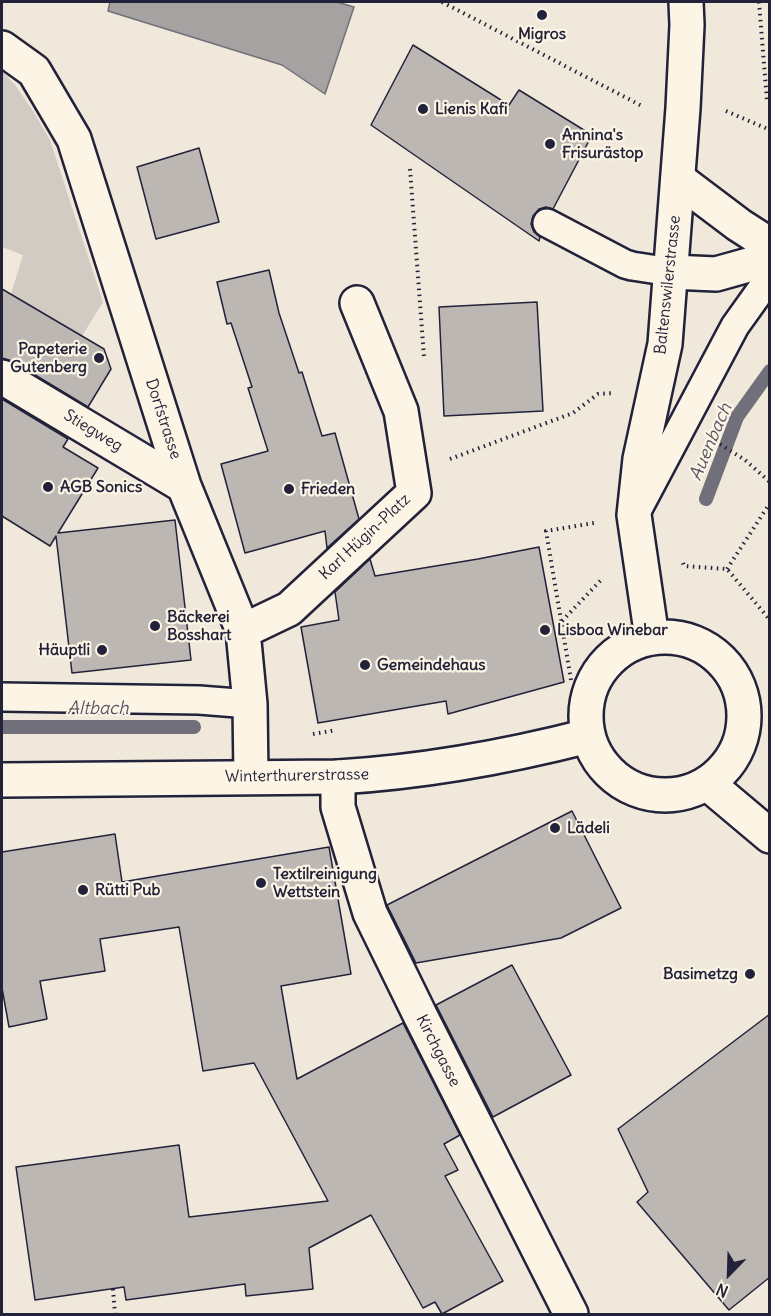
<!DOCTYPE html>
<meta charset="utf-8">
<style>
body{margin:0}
#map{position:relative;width:771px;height:1316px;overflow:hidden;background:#efe8db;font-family:Delius,sans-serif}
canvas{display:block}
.frame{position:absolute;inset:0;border:3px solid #22223b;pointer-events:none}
.north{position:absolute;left:699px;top:1244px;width:60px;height:60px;-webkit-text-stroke:4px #fcf5e5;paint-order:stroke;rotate:203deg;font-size:16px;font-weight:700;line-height:24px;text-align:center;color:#22223b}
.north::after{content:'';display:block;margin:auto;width:21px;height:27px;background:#22223b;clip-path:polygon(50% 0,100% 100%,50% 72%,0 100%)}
</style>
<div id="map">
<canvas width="771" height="1316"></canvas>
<div class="frame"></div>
<div class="north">N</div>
</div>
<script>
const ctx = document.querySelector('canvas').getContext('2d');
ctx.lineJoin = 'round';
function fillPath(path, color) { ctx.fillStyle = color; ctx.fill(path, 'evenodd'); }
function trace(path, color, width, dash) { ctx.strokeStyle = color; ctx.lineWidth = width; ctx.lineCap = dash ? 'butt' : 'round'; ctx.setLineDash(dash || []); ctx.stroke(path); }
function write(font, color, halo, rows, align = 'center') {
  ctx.font = font + ' Delius,sans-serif'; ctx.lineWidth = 4.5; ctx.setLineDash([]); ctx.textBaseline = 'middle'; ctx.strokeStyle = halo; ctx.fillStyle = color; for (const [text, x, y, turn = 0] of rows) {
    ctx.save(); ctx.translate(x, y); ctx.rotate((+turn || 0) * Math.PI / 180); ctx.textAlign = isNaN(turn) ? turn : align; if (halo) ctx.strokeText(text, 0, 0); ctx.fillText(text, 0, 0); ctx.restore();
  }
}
fillPath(new Path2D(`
 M2 72 4 73 15 85 33 111 50 140 103 302 82 336 11 294 23 255 2 247Z`), '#d1cbc3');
const water = new Path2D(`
 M110 2H337L354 7 325 94 282 65 108 11Z`);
fillPath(water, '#a6a2a2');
trace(water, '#716f79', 1.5);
trace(new Path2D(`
 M706 499 737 417 770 371
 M2 727H194`), '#716f79', 14);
const building = new Path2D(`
 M413 45 509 105 519 90 592 135 553 209 546 207 539 209 533 216 531 224 534 232 540 237 539 241 371 125Z
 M199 148 219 222 156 239 137 167Z
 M269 270 279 313 299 373 302 372 322 436 335 433 359 519 327 548 325 531 245 553 221 464 268 451 248 388 252 387 231 323 227 324 217 282Z
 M2 289 104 349 111 369 88 407 12 361 2 358Z
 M537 302 543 411 444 416 439 307Z
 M2 399 68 439 63 447 98 468 58 533 175 520 191 660 72 673 56 536 50 546 2 516Z
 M539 547 564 682 448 714 446 701 318 723 301 627 339 620 335 592 370 559 375 576 478 559Z
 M572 811 621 908 561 938 416 963 387 905Z
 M115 834 122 882 329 847 351 974 281 986 297 1079 403 1023 460 1135 444 1144 458 1170 445 1176 503 1281 442 1314 435 1302 423 1308 371 1215 309 1248 313 1289 246 1296 245 1284 126 1300 124 1287 35 1300 16 1167 179 1145 189 1217 328 1201 254 1063 203 1071 179 927 100 939 105 971 40 981 47 1019 9 1027 2 988V852Z
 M512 965 571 1075 493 1117 436 1005Z
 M770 1014V1277L729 1310 637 1202 648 1192 618 1129Z`);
fillPath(building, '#bcb7b3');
trace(building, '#22223b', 1.5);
const lane = new Path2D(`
 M547 223 625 264 632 266 671 272
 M638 509 735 326 770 277
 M2 697 199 700 250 704`);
const street = new Path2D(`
 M2 48 34 71 74 139 184 486 243 631 250 704 251 777
 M678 179 739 225 770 245
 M671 272 716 274 770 259
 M2 377 184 486
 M243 631 289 609 414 493 401 411 357 303
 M338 777V807L370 913 420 1015 571 1314`);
const secondary = new Path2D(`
 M586 716a79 79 0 1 1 158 0a79 79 0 1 1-158 0Z
 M652 638 634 515 640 459 665 344 683 108 687 25 686 2
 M2 780 338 777C422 772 506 757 588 736
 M707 783 770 836`);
trace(lane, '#22223b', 32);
trace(street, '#22223b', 38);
trace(secondary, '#22223b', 38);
trace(new Path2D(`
 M442 2 642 106
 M759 2 767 101 770 102
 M726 111 770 130
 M410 169 424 357
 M715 441 745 460 770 482
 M450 459 573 413 598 394 614 393
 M683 563 684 566 727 569 770 620
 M727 569 770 503
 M562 621 602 579
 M571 680 546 531 594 523
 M313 734 336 730
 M113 1289 115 1314`), '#22223b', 4, [1.5, 4.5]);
trace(lane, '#fcf5e5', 27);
trace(street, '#fcf5e5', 33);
trace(secondary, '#fcf5e5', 33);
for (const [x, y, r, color] of [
 [542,15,6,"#22223b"],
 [423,109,6,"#22223b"],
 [550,144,6,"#22223b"],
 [99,358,6,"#22223b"],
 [48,487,6,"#22223b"],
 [289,489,6,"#22223b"],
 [155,626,6,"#22223b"],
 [545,630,6,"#22223b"],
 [102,650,6,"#22223b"],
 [365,665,6,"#22223b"],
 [555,828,6,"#22223b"],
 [261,883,6,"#22223b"],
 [83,890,6,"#22223b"],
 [750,974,6,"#22223b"]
]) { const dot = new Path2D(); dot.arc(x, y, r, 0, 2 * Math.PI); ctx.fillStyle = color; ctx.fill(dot); trace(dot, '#fcf5e5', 2); }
write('bold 16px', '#22223b', '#fcf5e5', [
 ["Migros",542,34,"center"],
 ["Lienis Kafi",435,109],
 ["Annina's",562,135],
 ["Frisurästop",562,153],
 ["Papeterie",87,349,"right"],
 ["Gutenberg",87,367,"right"],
 ["AGB Sonics",60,487],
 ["Frieden",301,489],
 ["Bäckerei",167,617],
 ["Bosshart",167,635],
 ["Lisboa Winebar",557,630],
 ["Häuptli",90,650,"right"],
 ["Gemeindehaus",377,665],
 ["Lädeli",567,828],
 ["Textilreinigung",273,874],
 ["Wettstein",273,892],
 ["Rütti Pub",95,890],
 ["Basimetzg",738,974,"right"]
], 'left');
write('16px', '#22223b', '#fcf5e5', [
 ["Baltenswilerstrasse",668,285,-84],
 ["Dorfstrasse",163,419,72],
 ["Stiegweg",93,431,31],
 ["Karl Hügin-Platz",365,537,-43],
 ["Winterthurerstrasse",297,776,-1],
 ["Kirchgasse",438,1051,63]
]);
write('italic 18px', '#575564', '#fcf5e5', [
 ["Auenbach",711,442,-67],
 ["Altbach",98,709]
]);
</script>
